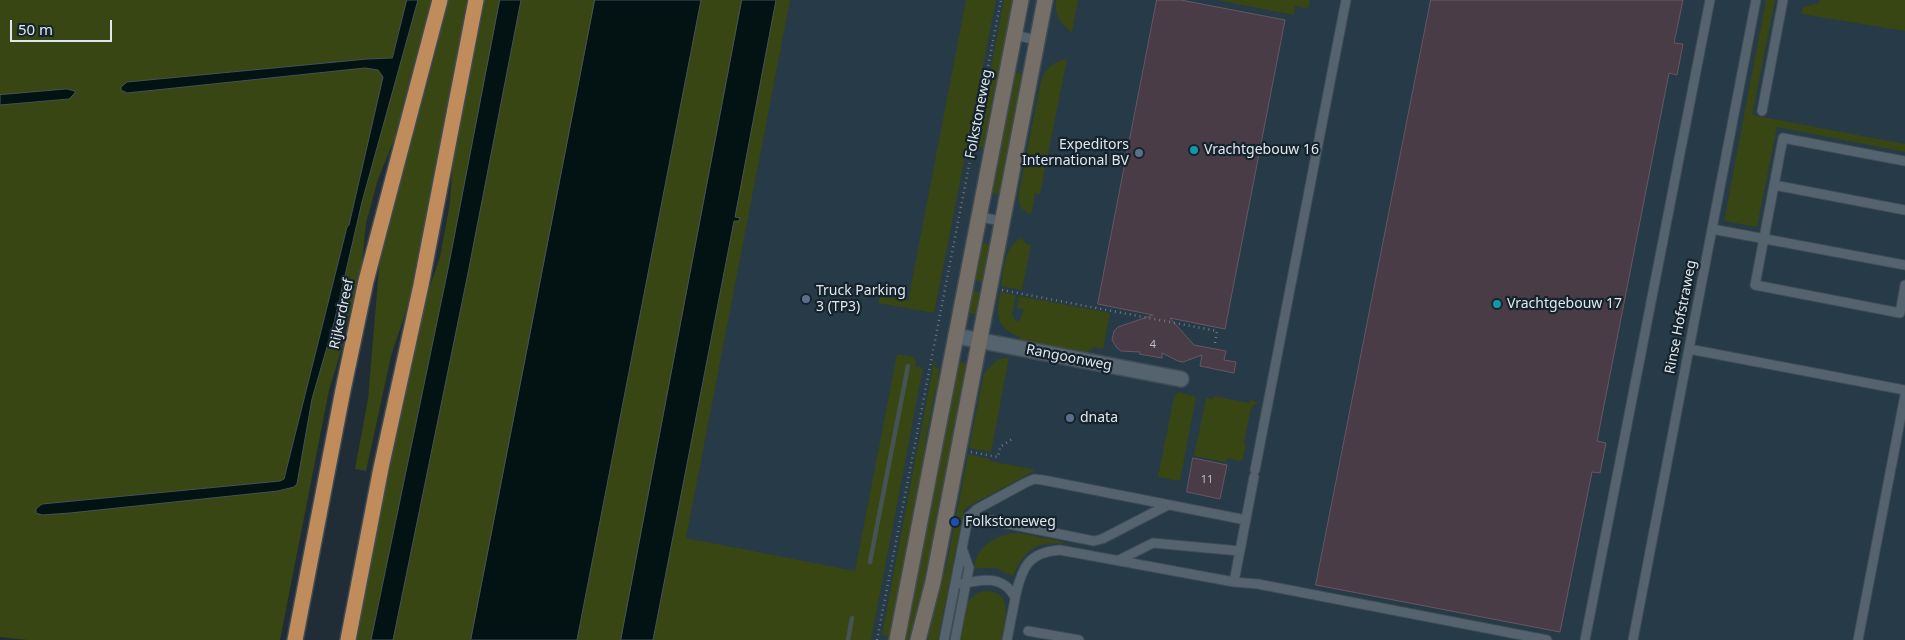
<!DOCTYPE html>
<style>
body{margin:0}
#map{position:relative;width:1905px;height:640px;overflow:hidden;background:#202d37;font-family:"Noto Sans",sans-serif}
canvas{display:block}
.scale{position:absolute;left:10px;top:20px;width:102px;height:22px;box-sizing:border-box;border:2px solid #dee7ed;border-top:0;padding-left:6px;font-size:15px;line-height:18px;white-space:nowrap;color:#dee7ed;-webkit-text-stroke:4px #16232c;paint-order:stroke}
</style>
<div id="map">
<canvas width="1905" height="640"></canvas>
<div class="scale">50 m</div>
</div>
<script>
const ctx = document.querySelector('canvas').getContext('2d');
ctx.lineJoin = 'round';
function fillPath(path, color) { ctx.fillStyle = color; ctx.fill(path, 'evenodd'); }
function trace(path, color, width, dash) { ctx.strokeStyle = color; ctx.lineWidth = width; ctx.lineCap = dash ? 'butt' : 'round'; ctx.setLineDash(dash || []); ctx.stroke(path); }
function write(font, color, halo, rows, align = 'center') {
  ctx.font = font + ' "Noto Sans",sans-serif'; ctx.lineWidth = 4.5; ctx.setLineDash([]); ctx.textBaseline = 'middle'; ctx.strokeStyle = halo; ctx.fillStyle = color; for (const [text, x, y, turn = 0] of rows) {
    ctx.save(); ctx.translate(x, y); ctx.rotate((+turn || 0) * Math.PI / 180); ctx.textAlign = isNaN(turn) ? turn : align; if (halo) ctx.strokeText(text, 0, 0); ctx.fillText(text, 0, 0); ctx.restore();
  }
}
fillPath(new Path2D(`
 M521 0H1905V640H393L468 273Z`), '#273a47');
fillPath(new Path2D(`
 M0 0H407L392 58 367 59 127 82 121 87 127 93 365 68 378 70 383 77 349 225 347 227 284 479 280 481 42 504 36 509V513L42 515 285 490 294 487 304 445 312 399 334 323 362 202 418 0H433L399 128 378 179 366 223 361 273 341 343 343 344 329 390 280 640H28L0 637V105L69 99 67 89 0 95Z
 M448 0H468L411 296 391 356 366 471 355 469 368 399 380 256 434 58Z
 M483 0H500L448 269 371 640H355L388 468 425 301 440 257 450 203 453 159Z
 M521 0H595L471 640H393L468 273Z
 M701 0H742L622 636 621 640H577Z
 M776 0H790L686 538 855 571 897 354 913 357 916 361 915 366 923 368 871 640H653L734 221 740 218H734Z
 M966 0H996L934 313 878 303 880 296 908 301Z
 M1004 0H1015L986 148 976 146Z
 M1056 0H1078L1072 32C1060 25 1054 14 1056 0Z
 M1216 0H1310L1308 9 1295 6 1294 15Z
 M1766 0H1775L1752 115 1905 144V152L1777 127 1757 227 1724 221Z
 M1820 0H1905V31L1801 14 1803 7 1819 3Z
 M1067 59 1040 194 1035 193 1031 215 1021 208 1018 197 1041 81C1045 69 1053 61 1067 59Z
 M1018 72 1023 76 1000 193 995 195 991 188 1013 76Z
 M1022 238 1026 244 1031 245 1022 290 1001 286C1004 270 1004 245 1022 238Z
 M985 243 988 244 990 247 984 282 974 280 980 247Z
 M972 291 982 292 977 313 973 314 970 313 969 308Z
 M1000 292 1016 295 1012 316 1014 317V320L1019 321 1024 310 1017 308 1019 296 1110 313 1103 349 1094 347 1085 354 1019 341 1020 337C996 328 996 315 1000 292Z
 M1009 357 991 452 969 448 984 373 997 360Z
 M934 362H936L935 368 939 369 938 383 940 384 939 391 935 390 924 450 928 451 899 598 895 608 889 640H887L888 636 882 635Z
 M962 362 965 363 967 367 915 640H904L958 365Z
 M1178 392 1196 397 1180 481 1158 477 1174 397Z
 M1214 396 1249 403 1250 400 1258 402 1251 408 1244 443 1246 446 1242 461 1227 458 1226 462 1194 456 1206 398 1213 399Z
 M968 454 990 459V461L1036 470 969 506 964 510 938 640H928L941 573H945Z
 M1019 533 1064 542 1063 544C1036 540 1023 552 1013 576L995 568H974C976 546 998 533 1019 533Z
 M984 591C1015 590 1005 622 1001 640H960C963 622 962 595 984 591Z`), '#374613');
const water = new Path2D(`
 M407 0H418L362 202 334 323 312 399 297 484 294 487 278 491 70 513 42 515 36 513V509L42 504 280 481 284 479 347 227 349 225 383 77 378 70 365 68 127 93 121 90V87L127 82 367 59 392 58Z
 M500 0H521L468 273 393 640H371L448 269Z
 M595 0H701L577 640H471Z
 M742 0H776L735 217 740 218 739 221H734L653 640H621Z
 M67 89 75 91V93L69 99 0 105V95Z`);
fillPath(water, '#031314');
trace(water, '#455355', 1);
trace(new Path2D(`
 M870 562 908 366
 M848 640 852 618`), '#455355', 4.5);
const building = new Path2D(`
 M1157 0H1181L1285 20 1225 329 1170 318 1194 345 1226 351 1224 360 1236 362 1234 373 1200 366 1202 355 1183 362 1178 361 1162 353V358L1139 354 1140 352 1121 351 1117 348 1112 340 1114 331 1118 327 1153 315 1098 304Z
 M1431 0H1683L1674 43 1683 44 1677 75 1669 73 1597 441 1606 443 1600 473 1592 472 1560 632 1316 585Z
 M1193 458 1227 465 1220 499 1187 492Z`);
fillPath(building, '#4a3c46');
trace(building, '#665762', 1);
const lane = new Path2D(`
 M1014 35 1037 40
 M1762 111 1783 0
 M1905 161 1783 138 1755 285 1900 313 1905 285
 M1774 185 1905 210
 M979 217 1002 221
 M1712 229 1905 265
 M1689 349 1905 390
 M1255 470 1346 0
 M969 516 1094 541 1102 539 1168 505
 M1119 560 1153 543 1240 551
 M1234 582 1254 477
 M961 584C982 579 1003 575 1015 597
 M1028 631 1079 640
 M944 640 968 518 977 509 1025 483 1034 479 1043 480 1246 520
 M955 640 969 568 962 548
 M1007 640C1010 625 1013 609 1016 594 1022 567 1029 552 1060 550L1234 582 1258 584 1547 640
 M1585 640 1710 0
 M1633 640 1756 0
 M1858 640 1905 395`);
const street = new Path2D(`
 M956 336 1181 379`);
const secondary = new Path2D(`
 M897 640 1021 0
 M918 640 933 582 1045 0`);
const highway = new Path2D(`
 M295 640 343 390 366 281 440 0
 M348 640 381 468 421 285 476 0`);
trace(lane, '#404c54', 11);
trace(street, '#404c54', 18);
trace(secondary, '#404c54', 18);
trace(highway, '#404c54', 18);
trace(new Path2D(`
 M1002 290 1217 331 1215 343
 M971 452 998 457 1000 447 1012 439
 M877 640 1001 0`), '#6e7982', 2.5, [1, 4]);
trace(lane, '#55636e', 9);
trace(street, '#55636e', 15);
trace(secondary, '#756f68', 15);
trace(highway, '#c08c5b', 15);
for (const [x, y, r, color] of [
 [1194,150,5,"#0f9aa8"],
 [1139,153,5,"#5c6f8a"],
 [806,299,5,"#5c6f8a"],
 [1497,304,5,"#0f9aa8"],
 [1070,418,5,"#5c6f8a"],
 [955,522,5,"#1a4fb4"]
]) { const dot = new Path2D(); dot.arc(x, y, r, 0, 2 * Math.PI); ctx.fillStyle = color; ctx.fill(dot); trace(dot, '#16232c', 2); }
write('11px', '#b9bcc3', null, [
 ["4",1153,345],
 ["11",1207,480]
]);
write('14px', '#dee7ed', '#16232c', [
 ["Folkstoneweg",979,114,-79],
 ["Rijkerdreef",342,314,-78],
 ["Rinse Hofstraweg",1681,317,-79],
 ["Rangoonweg",1069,358,11]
]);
write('14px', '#dee7ed', '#16232c', [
 ["Expeditors",1129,145,"right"],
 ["International BV",1129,161,"right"],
 ["Vrachtgebouw 16",1204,150],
 ["Truck Parking",816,291],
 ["3 (TP3)",816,307],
 ["Vrachtgebouw 17",1507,304],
 ["dnata",1080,418],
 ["Folkstoneweg",965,522]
], 'left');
</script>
